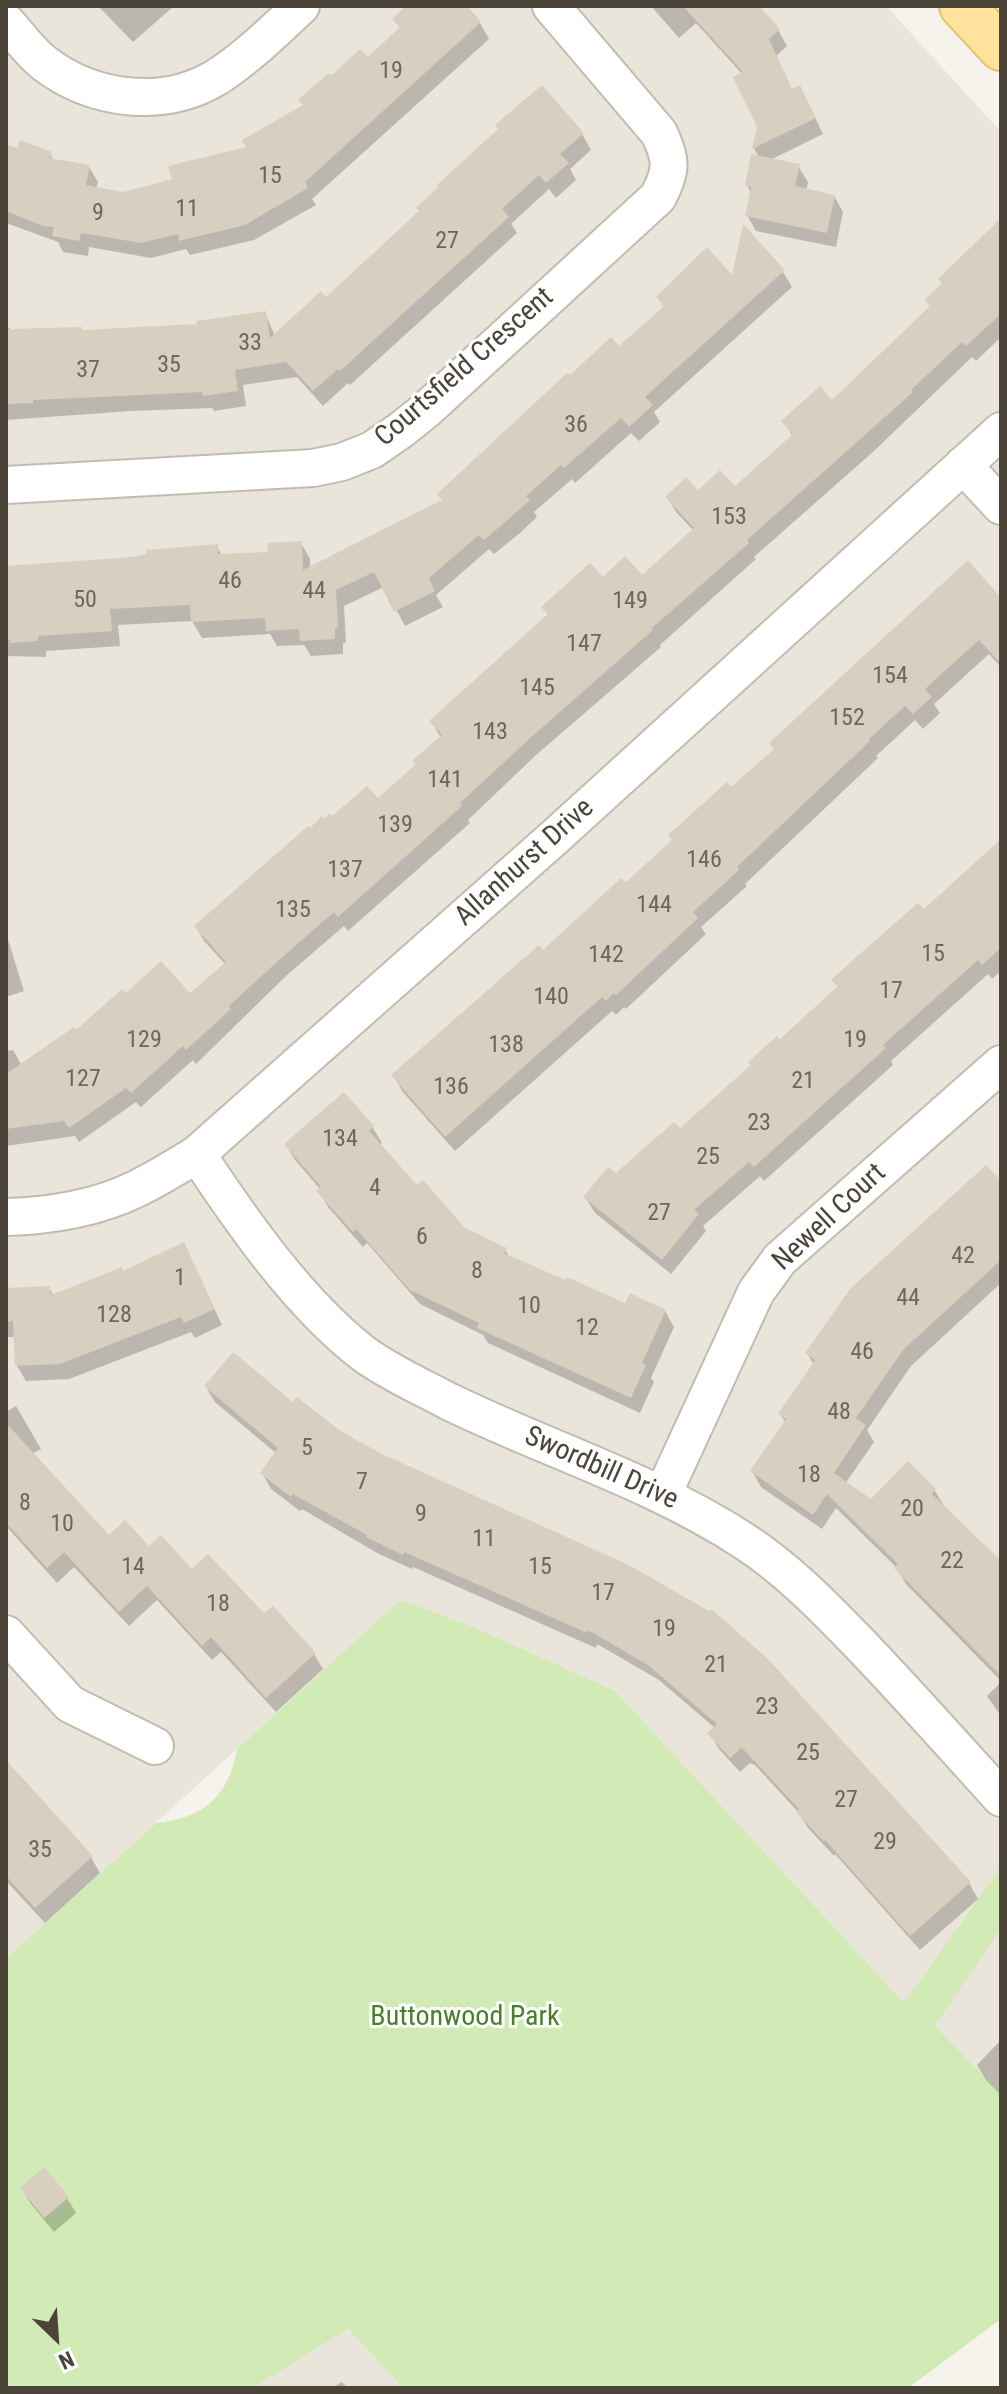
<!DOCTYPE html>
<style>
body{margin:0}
#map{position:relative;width:1007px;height:2394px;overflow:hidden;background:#f6f3ec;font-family:"Roboto Condensed",sans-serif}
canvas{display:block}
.frame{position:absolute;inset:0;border:8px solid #4b4439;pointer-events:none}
.north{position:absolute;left:16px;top:2298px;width:80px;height:80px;-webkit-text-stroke:6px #fff;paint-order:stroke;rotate:155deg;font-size:22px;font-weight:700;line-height:32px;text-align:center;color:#4b4439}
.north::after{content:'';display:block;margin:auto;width:28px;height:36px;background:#4b4439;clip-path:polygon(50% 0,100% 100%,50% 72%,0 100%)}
</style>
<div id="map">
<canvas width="1007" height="2394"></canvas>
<div class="frame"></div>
<div class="north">N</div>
</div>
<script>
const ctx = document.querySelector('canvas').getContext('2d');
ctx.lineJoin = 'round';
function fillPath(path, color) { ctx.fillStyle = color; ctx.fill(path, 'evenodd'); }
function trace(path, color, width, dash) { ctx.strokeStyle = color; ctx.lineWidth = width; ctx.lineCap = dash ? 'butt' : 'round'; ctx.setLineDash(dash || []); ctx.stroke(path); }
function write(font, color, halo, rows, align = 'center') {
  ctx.font = font + ' "Roboto Condensed",sans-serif'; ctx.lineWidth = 6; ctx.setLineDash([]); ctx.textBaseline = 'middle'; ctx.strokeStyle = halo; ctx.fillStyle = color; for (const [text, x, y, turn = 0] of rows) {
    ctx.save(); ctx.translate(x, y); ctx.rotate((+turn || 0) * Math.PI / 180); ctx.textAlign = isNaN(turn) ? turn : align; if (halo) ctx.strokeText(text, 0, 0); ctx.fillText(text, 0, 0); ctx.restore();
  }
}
fillPath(new Path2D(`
 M6 6H886L1001 132V1867L904 2004 615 1691 400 1600 9 1957 6 1954Z
 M1001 1928V2094L935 2026Z
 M348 2329 403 2388H253Z`), '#eae5da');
fillPath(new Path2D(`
 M400 1600 473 1627 615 1691 904 2003 1001 1867V1928L935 2026 1001 2094V2319L908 2388H403L348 2329 253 2388H6V1954L9 1956 156 1823C203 1819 229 1796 237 1749Z`), '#d2eab5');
fillPath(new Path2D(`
 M98 6H174L133 42Z
 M409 6H465L480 23 489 39 312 199 316 205 254 240 190 255 186 249 151 258 89 247 88 256 63 252 58 242 6 223V147L50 154 54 161 89 167 98 182 96 189 123 194 174 181 249 148 304 106 332 78 368 60 401 29 395 19Z
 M651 6H756L778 30 787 46 776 56 792 91 808 103 823 134 770 160 798 166 808 182 806 191 834 196 843 212 836 247 756 231 747 215 751 194 747 185 760 158 754 149 759 127 743 75 696 23 679 38Z
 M582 134 591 150 570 169 576 180 556 198 549 189 511 224 517 233 350 385 348 383 323 406 297 377 243 385 246 406 214 411 212 408 131 411 6 420V325L12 331 83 332 199 326 265 313 275 336 326 299Z
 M1001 221V337L976 361 972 357 874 451 754 557 756 559 660 645 661 647 535 756 468 820 470 823 348 931 344 926 287 975 196 1064 193 1060 141 1107 136 1102 79 1142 75 1136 6 1146V1051L13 1050 22 1066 75 1033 126 996H190L226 965 205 942 196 927 332 819 377 801 417 766 441 738 432 722 549 616 543 607 603 579 642 577 694 531 676 512 667 497 735 489 793 437 784 421 832 403 931 308 926 300Z
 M783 272 792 287 654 412 660 422 639 441 631 433 575 483 572 479 534 512 537 517 520 533 494 554 489 549 436 595 443 607 405 626 384 587 344 606 346 643H343V654L311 656 304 645 277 646 270 634 202 638 192 621 118 625 120 646 46 651V657L6 656V568L133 559 217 547 222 556 270 554 301 543 310 559V568L444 501 569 378 619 349 665 308 658 297 733 279Z
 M1001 601V667L989 654 934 704 940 713 923 729 915 720 876 756 878 758 745 884 747 886 701 927 706 934 626 1009 624 1007 616 1015 612 1011 455 1151 402 1091 394 1075 626 885 731 790Z
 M1001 842V971L992 979 988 974 891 1061 893 1065 764 1181 760 1176 703 1226 706 1231 671 1274 595 1213 586 1198 680 1131 839 988 834 980 924 912Z
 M6 933 24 991 6 997Z
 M344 1094 373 1128 382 1143 379 1145 417 1188 464 1230 505 1249 510 1258 626 1306 665 1311 674 1327 651 1378 654 1382 640 1413 488 1343 483 1335 420 1304 367 1243 363 1247 328 1207 319 1191 321 1190 295 1160 286 1145Z
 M1001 1184V1283L911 1366 867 1430 874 1442 845 1484 871 1501 908 1464 935 1491 944 1506 1001 1564V1681L906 1584 897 1568 836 1508 822 1529 761 1487 752 1471 786 1423 780 1414 814 1365 807 1353Z
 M192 1261 222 1325 195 1338 191 1332 69 1379 26 1381 17 1366 16 1337H6V1290L49 1288 54 1296 123 1273Z
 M206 1387 294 1404 969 1883 978 1899 920 1950 835 1854 834 1856 808 1828 799 1813 755 1765 750 1763 740 1772 719 1749 710 1733 715 1728 659 1680 597 1644 596 1648 413 1567 412 1569 377 1553 302 1509 300 1511 271 1489 262 1473 277 1454 215 1402Z
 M16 1406 41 1449 32 1454 109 1538 149 1549 192 1571 264 1616 314 1654 323 1669 276 1712 221 1652 212 1660 157 1600 129 1626 74 1567 57 1583 6 1526V1412Z
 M1001 1682V1716L987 1696Z
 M6 1764 91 1857 100 1873 45 1923 6 1881Z
 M1001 2040V2095L986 2080 977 2065Z
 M22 2189 67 2198 76 2213 54 2232 31 2204Z
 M342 2382 348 2388H332Z`), '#0003');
fillPath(new Path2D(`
 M406 6H467L481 22 305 182 308 188 245 225 179 241 178 234 141 243 81 233 79 241 52 236 54 227 43 226 6 211V144L17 148 20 140 52 152 49 158 90 165 86 185 123 192 172 179 168 166 246 147 242 140 303 105 298 100 329 73 332 75 360 49 368 57 400 27 392 19Z
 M683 6H759L780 29 769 39 792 89 800 85 816 118 752 149 757 127 733 77 743 72Z
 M542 85 584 133 560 154 569 163 546 183 539 175 502 209 509 217 340 371 338 369 313 391 286 362 235 370 238 391 203 396 202 392 121 396 33 400V403L6 404V329L82 327V330L197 324 196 321 266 311 270 338 321 291 326 297 419 211 416 208 439 186 437 185 498 129 495 125Z
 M751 154 800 164 795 186 835 195 827 233 745 216 751 187 745 186Z
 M1001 218V314L966 346 962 342 911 390 913 392 747 540 749 543 652 628 653 630 527 741 460 803 462 806 338 917 334 912 279 960 229 1006 231 1009 186 1050 183 1046 131 1093 126 1088 69 1128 64 1121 6 1129V1074L74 1027 76 1030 122 989 126 993 161 961 190 993 226 962 194 926 308 826 310 828 322 816 324 819 330 813 332 816 367 786 378 798 415 765 412 761 442 735 429 721 548 614 541 607 590 563 603 577 625 556 642 575 694 528 665 497 686 477 698 490 720 470 735 486 793 434 781 421 820 386 832 400 930 306 924 300 942 283 938 279Z
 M743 224 785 270 645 397 653 405 629 427 621 418 564 468 561 465 526 496 530 500 511 517 484 540 479 535 429 578 435 591 394 612 374 572 336 590 338 627 335 628V639L300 641 299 629 266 631 265 618 191 622 190 605 110 609 112 631 38 636V641L10 643V640H6V566L132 557 146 554V550L218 544V554L268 552 267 543 302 541 303 570 442 500 437 494 567 373 570 375 611 337 619 346 664 306 656 297 707 247 732 275Z
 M968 560 1001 598V664L979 640 925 689 932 697 913 714 905 706 869 739 870 741 737 867 739 870 693 912 698 918 616 995 614 993 606 1001 602 997 445 1137 391 1075 539 945 543 950 621 878 626 882 672 840 668 835 727 782 731 787 774 749 769 743Z
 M1001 839V948L982 965 978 960 883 1045 886 1048 754 1167 749 1162 694 1210 699 1214 662 1260 583 1197 608 1167 616 1173 674 1122 680 1128 751 1065 748 1062 777 1036 780 1039 838 986 831 980 862 952 918 903 924 909Z
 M344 1092 374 1126 369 1131 417 1185 423 1180 465 1228 507 1248 504 1253 565 1280 567 1277 625 1303 630 1293 666 1310 642 1363 646 1365 631 1398 477 1328 479 1323 410 1290 356 1229 353 1232 316 1191 321 1187 284 1144Z
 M986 1165 1001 1181V1260L903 1350 856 1418 866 1425 834 1473 871 1499 908 1461 936 1489 932 1494 1001 1561V1676L894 1568 898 1564 827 1494 813 1515 750 1471 786 1419 778 1414 815 1360 805 1353 850 1289Z
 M184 1242 215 1309 184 1323 181 1317 60 1364 15 1366 13 1321 6 1322V1288L50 1286 51 1295 122 1267 123 1271Z
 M233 1352 293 1402 297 1397 342 1432 382 1454 629 1565 709 1611 711 1609 767 1658 971 1882 910 1936 825 1840 824 1842 796 1812 799 1809 744 1750 741 1748 730 1758 707 1733 717 1724 648 1665 588 1630 587 1633 404 1552 403 1555 366 1537 367 1535 293 1494 291 1497 260 1473 278 1448 204 1386Z
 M6 1423 109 1535 125 1520 149 1546 161 1535 192 1569 208 1554 264 1613 273 1606 316 1653 266 1698 211 1637 202 1646 147 1586 119 1612 64 1552 47 1568 6 1523Z
 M6 1760 93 1856 35 1908 6 1876Z
 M44 2167 69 2197 44 2218 20 2188Z`), '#d8cfc1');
const minor = new Path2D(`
 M6 22C18 35 30 52 44 63 92 100 163 110 217 77 248 57 274 31 301 6
 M963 465 1001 506
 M6 485 313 468 342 462 372 450 401 430 426 410 658 197C672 170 672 160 659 133L551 6
 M197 1154C242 1222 299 1304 364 1354 390 1373 420 1386 448 1401 546 1449 652 1481 744 1541 787 1569 822 1605 857 1641 906 1692 953 1745 1001 1798
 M6 1217C49 1216 99 1208 138 1188 158 1178 178 1166 197 1154L557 835 1001 431
 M663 1494 756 1292 780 1259 1001 1064
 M6 1634 70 1704 155 1746`);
const major = new Path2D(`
 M962 6 1001 48`);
trace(minor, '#c2bbae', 40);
trace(major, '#e6c16a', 48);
trace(minor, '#fff', 36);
trace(major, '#ffe39c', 44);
write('24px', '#6e675b', null, [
 ["19",391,72],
 ["15",270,177],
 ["11",187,210],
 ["9",98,214],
 ["27",447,242],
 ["33",250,344],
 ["35",169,366],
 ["37",88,371],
 ["36",576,426],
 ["153",729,518],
 ["46",230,582],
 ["44",314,592],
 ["50",85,601],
 ["149",630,602],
 ["147",584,645],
 ["154",890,677],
 ["145",537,689],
 ["152",847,719],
 ["143",490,733],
 ["141",445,781],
 ["139",395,826],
 ["146",704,861],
 ["137",345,871],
 ["144",654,906],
 ["135",293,911],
 ["15",933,955],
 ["142",606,956],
 ["17",891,992],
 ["140",551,998],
 ["129",144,1041],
 ["19",855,1041],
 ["138",506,1046],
 ["127",83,1080],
 ["21",803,1082],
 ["136",451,1088],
 ["23",759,1124],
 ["134",340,1140],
 ["25",708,1158],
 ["4",375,1189],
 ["27",659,1214],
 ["6",422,1238],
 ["42",963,1257],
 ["8",477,1272],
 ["1",180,1279],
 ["44",908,1299],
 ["10",529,1307],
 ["128",114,1316],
 ["12",587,1329],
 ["46",862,1353],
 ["48",839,1413],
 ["5",307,1449],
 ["18",809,1476],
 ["7",362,1483],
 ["8",25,1504],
 ["20",912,1510],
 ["9",421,1515],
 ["10",62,1525],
 ["11",484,1540],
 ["22",952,1562],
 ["14",133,1568],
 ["15",540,1568],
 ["17",603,1594],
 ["18",218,1605],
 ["19",664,1630],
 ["21",716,1666],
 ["23",767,1708],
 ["25",808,1754],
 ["27",846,1801],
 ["29",885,1843],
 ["35",40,1851]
]);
write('28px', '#4b4439', '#fff', [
 ["Courtsfield Crescent",465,368,-41],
 ["Allanhurst Drive",525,863,-42],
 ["Newell Court",830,1218,-43],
 ["Swordbill Drive",601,1469,24]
]);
write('28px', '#4a7f2a', '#fff', [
 ["Buttonwood Park",465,2018]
]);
</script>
